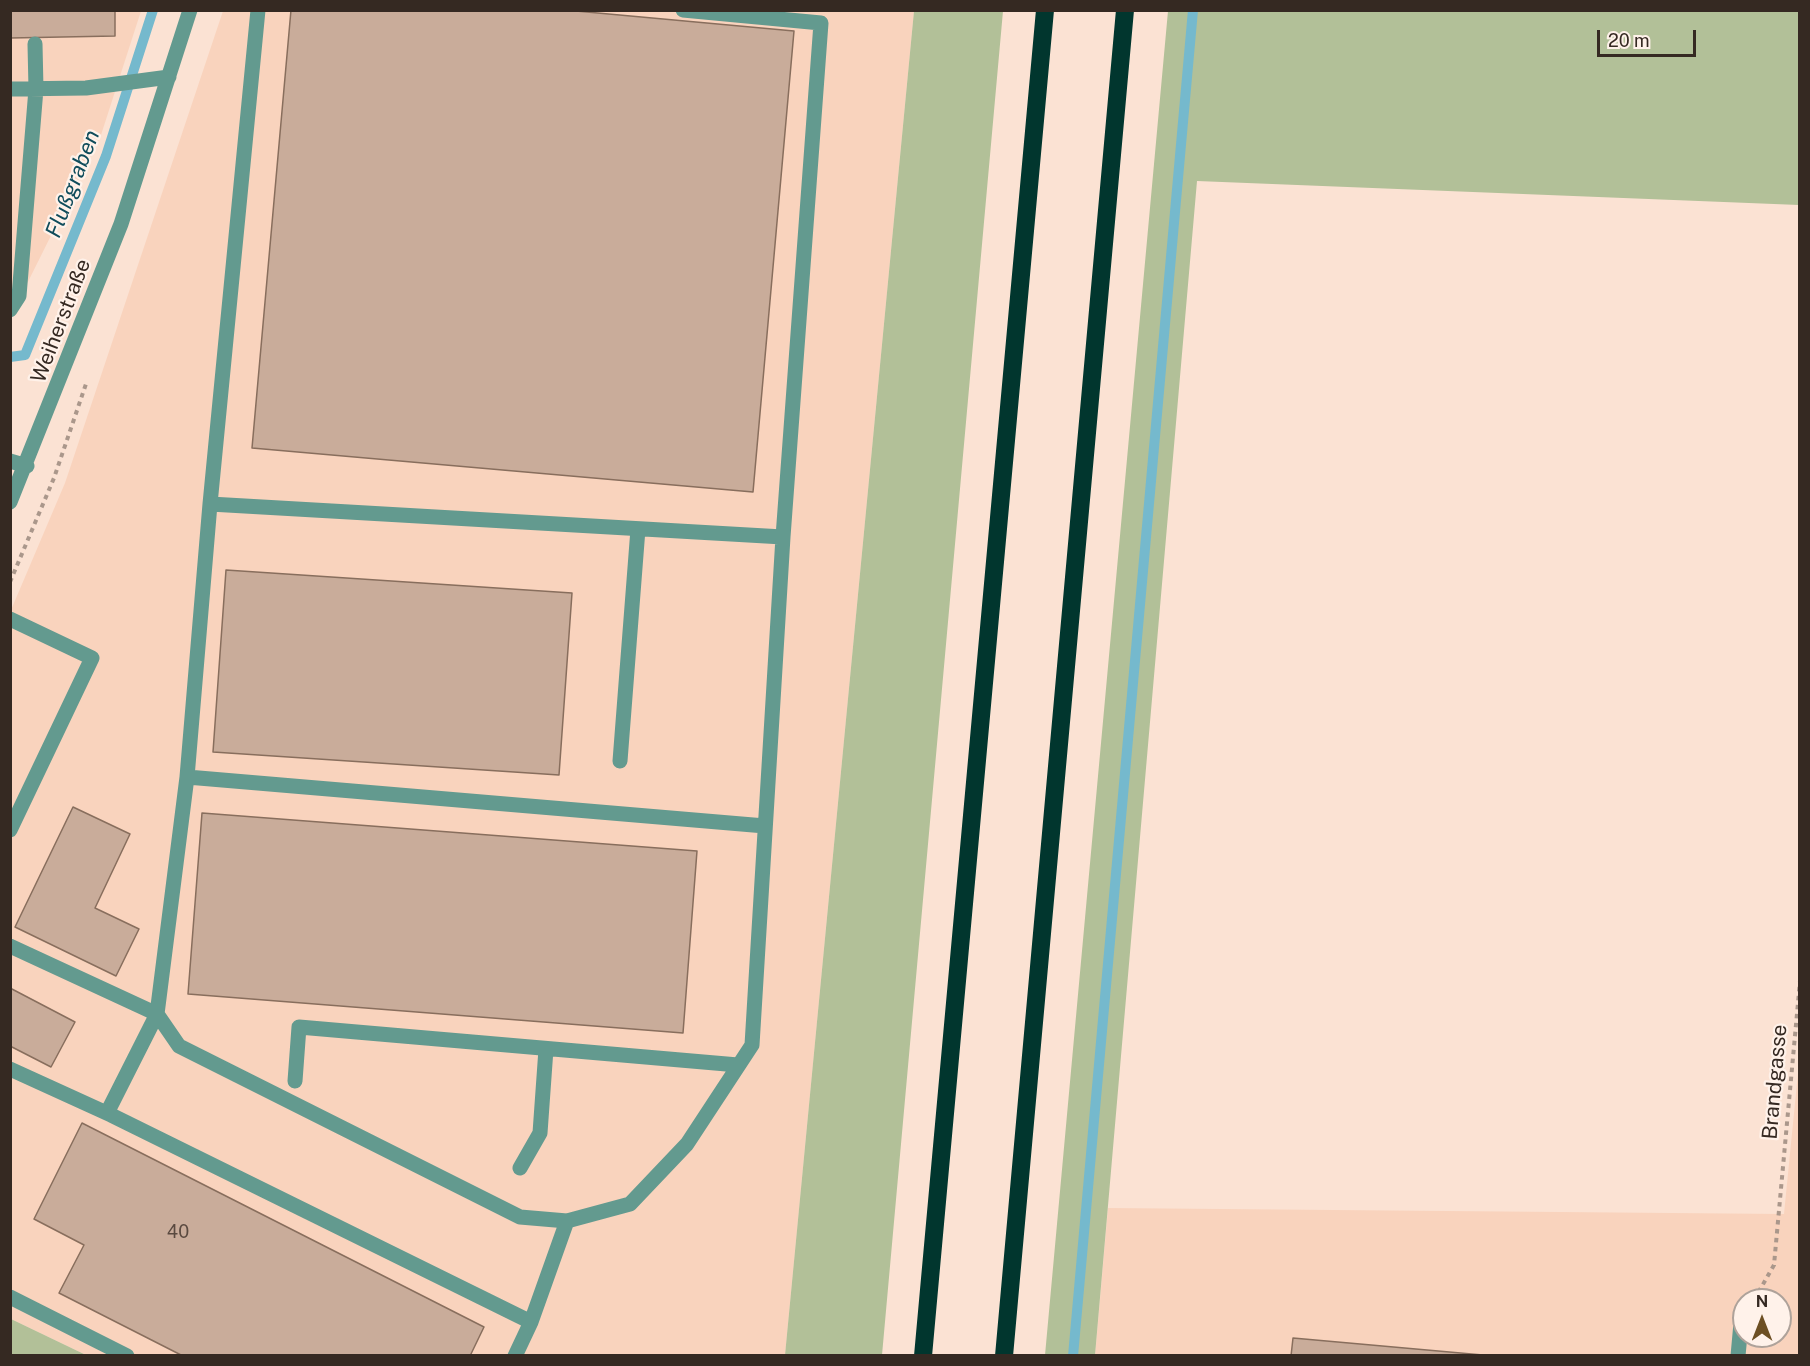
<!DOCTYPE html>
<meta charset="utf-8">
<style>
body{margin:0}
#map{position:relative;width:1810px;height:1366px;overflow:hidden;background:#fbe2d3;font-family:"Public Sans",sans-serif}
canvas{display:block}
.frame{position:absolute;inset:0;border:12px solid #352922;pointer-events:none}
.north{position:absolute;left:1732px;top:1288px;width:60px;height:60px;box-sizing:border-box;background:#fff2ea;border:2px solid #aea29a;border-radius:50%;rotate:0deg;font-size:16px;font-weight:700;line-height:24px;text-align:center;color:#352922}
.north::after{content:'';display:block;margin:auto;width:21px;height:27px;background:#6d4f23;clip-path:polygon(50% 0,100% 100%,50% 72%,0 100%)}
.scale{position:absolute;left:1597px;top:30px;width:99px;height:27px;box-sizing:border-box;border:3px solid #352922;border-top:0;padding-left:8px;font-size:18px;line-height:21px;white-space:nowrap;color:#352922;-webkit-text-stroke:4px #fff2ea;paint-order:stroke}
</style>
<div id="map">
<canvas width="1810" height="1366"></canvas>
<div class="frame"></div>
<div class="north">N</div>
<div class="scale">20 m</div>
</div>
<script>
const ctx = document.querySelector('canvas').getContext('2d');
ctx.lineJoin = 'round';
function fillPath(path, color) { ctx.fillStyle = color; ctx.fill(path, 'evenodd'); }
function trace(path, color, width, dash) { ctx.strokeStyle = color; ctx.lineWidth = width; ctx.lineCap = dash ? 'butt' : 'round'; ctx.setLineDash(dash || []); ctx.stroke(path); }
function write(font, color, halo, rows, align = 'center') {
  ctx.font = font + ' "Public Sans",sans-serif'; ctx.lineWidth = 4.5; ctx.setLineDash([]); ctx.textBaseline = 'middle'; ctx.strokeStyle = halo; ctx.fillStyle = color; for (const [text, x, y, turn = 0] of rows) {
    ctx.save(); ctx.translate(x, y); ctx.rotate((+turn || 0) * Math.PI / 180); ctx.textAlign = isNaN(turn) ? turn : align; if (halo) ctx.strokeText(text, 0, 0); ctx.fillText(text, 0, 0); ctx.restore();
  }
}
fillPath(new Path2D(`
 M11 11H141L101 135 11 316Z
 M223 11H914L785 1355H86L11 1319V610L65 483Z
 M1799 1063V1355L1095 1356 1108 1208 1784 1214ZM1744 1300H1780V1336H1744Z`), '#f9d3bd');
fillPath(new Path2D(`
 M914 11H1003L882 1355H785Z
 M1168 11H1799V205L1197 181 1095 1355H1045Z
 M10 1319H11L86 1355H11Z`), '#b2c098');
trace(new Path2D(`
 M10 357 25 355 106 156 153 10
 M1073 1356 1193 10`), '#75b9cd', 10);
const building = new Path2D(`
 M10 10H115V36L10 38Z
 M291 10H565L794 31 753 492 252 448Z
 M226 570 572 593 559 775 213 752Z
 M73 807 130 834 95 908 139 929 116 976 15 927Z
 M202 813 697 851 683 1033 188 994Z
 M10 988 75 1022 51 1067 10 1046Z
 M82 1123 484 1327 470 1356H183L59 1293 84 1245 34 1219Z
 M1293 1338 1494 1356H1291Z`);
fillPath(building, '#c9ac9a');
trace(building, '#886e5d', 1.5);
trace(new Path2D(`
 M10 582 54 478 87 381
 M1754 1300 1774 1265 1800 981`), '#aa978b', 4, [4.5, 4.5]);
trace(new Path2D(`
 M10 89 86 88 169 77
 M10 310 19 296 36 89 35 44
 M10 461 27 466
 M10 502 121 224 190 10
 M210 504 783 537
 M10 619 92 658 10 830
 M620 761 638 529
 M187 777 765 826
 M10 946 157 1014 179 1046 520 1217 567 1221 630 1204 687 1144 752 1045 783 537 821 23 683 10
 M10 1069 111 1115 531 1322 515 1356
 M295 1081 299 1027 738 1065
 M107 1113 157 1014 187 777 210 504 258 10
 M520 1168 540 1133 546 1049
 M10 1297 127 1356
 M531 1322 567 1221
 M1738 1356 1741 1323`), '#639a8f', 15);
trace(new Path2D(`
 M923 1356 1045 10
 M1004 1356 1125 10`), '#01362e', 18);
write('18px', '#5a4a40', null, [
 ["40",178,1232]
]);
write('21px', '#352922', '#fff2ea', [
 ["Weiherstraße",61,321,-69],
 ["Brandgasse",1775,1082,-85]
]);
write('italic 22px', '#104c5b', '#fff2ea', [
 ["Flußgraben",73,184,-69]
]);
</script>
